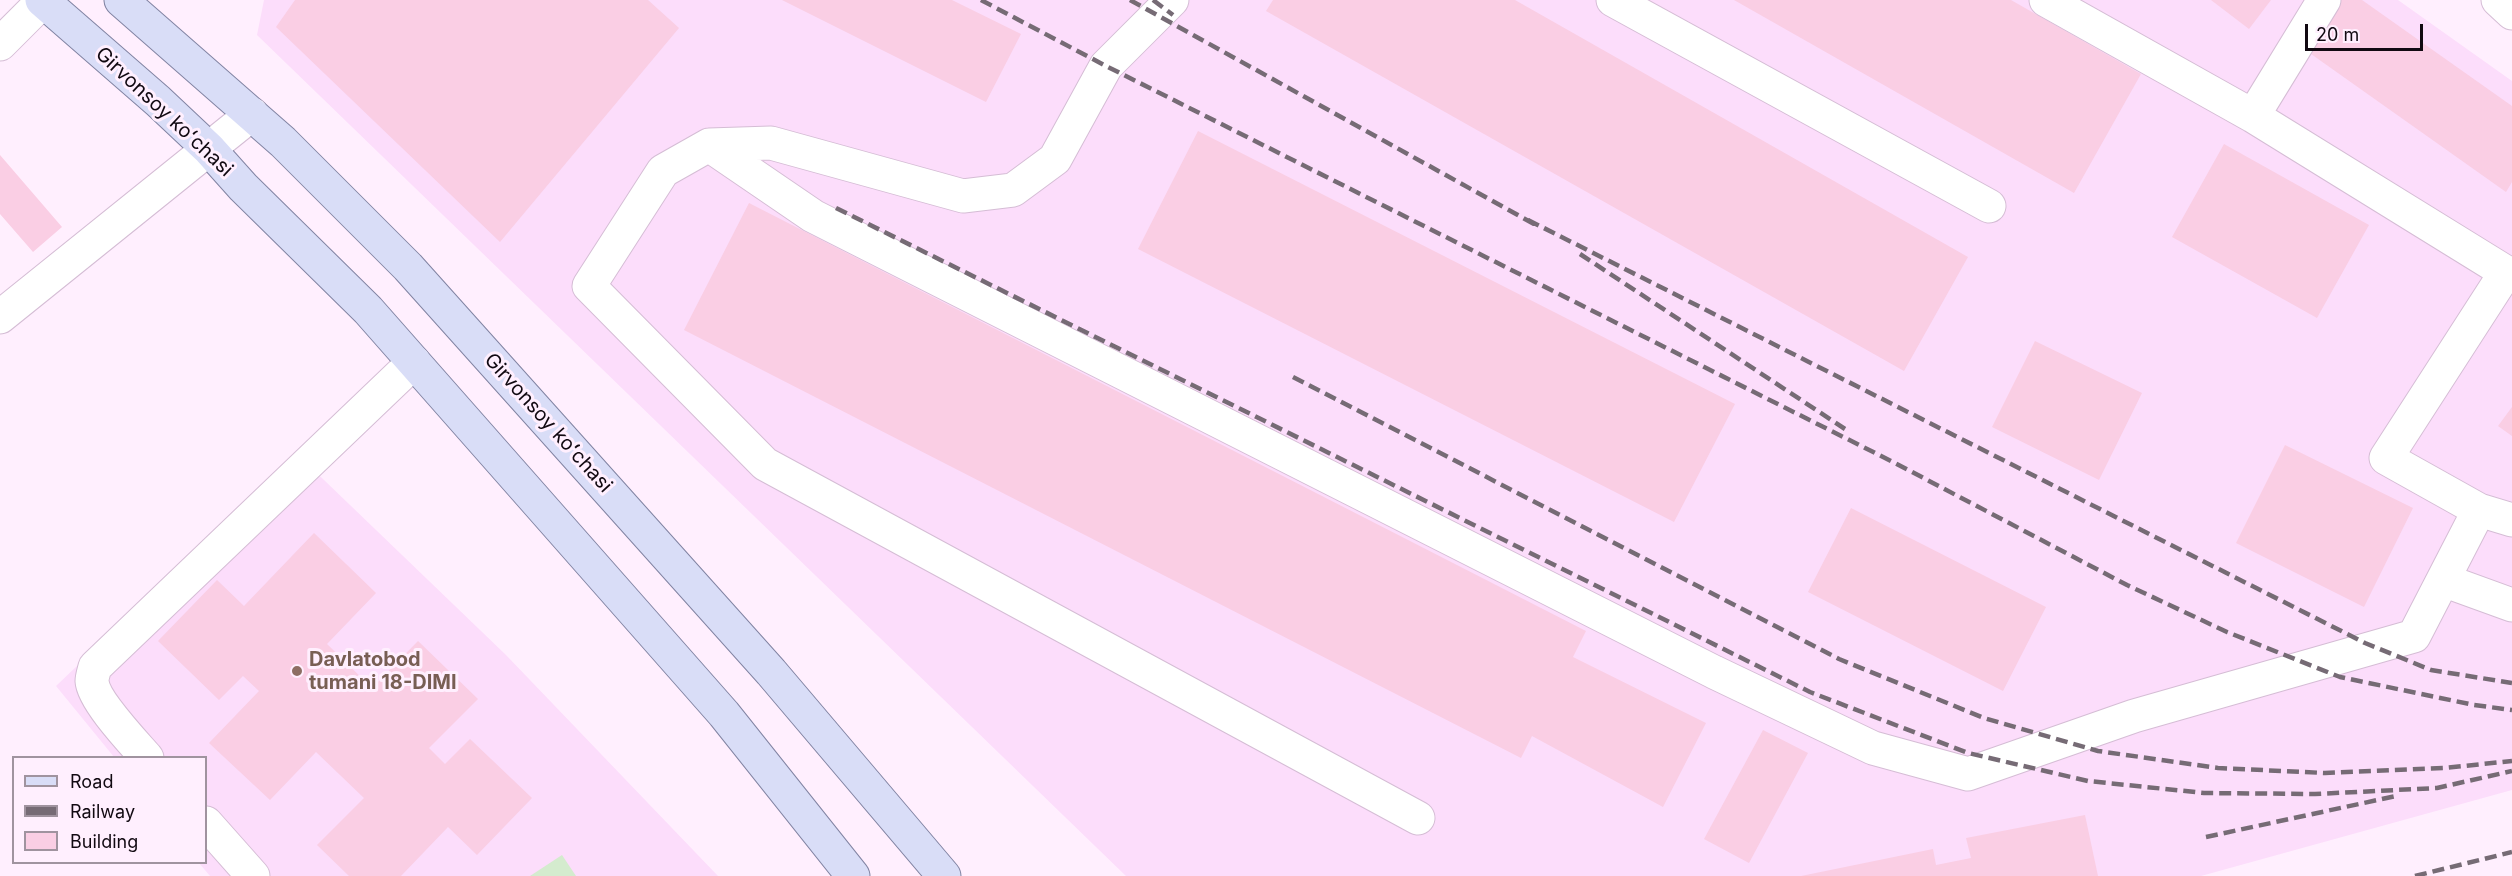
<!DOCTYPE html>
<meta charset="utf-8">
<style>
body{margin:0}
#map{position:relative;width:2512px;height:876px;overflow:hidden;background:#ffeffe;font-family:Inter,sans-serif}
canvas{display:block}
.legend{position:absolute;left:12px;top:756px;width:195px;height:108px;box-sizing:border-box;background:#ffeffe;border:2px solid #a0939f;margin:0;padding:8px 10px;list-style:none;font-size:18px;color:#110911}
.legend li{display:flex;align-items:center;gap:12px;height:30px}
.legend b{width:30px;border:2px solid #a0939f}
.scale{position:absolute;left:2305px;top:24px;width:118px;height:27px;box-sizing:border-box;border:3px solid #110911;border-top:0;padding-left:8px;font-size:18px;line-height:21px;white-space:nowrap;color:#110911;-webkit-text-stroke:4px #ffeffe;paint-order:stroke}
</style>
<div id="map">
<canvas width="2512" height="876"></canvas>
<ul class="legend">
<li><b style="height:8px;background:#d9ddf7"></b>Road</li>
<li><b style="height:8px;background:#766b75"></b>Railway</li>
<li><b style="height:16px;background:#facee4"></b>Building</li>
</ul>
<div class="scale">20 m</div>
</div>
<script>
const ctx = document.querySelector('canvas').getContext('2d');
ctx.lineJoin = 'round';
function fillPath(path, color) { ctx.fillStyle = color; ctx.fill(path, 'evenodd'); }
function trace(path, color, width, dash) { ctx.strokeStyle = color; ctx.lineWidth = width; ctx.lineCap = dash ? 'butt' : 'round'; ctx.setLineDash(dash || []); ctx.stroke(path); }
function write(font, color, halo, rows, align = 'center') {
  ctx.font = font + ' Inter,sans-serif'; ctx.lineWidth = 6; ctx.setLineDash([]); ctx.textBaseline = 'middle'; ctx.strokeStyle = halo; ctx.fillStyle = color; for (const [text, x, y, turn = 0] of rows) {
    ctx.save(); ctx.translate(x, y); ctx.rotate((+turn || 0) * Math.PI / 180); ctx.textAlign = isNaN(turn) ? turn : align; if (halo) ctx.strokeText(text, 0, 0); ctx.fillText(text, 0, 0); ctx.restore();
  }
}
fillPath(new Path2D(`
 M264 0H2398L2512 81V790L2201 876H1126L257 35Z
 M298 455 506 655 718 876H210L199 863 206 862V758L114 757 56 686Z`), '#fcddfb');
fillPath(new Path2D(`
 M562 855 576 876H530Z`), '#d4ebce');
fillPath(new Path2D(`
 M295 0H648L679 28 500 242 276 27Z
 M782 0H952L1021 34 986 102Z
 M1273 0H1515L1968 257 1904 371 1266 11Z
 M1734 0H2011L2141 74 2074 193Z
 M2211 0H2271L2249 29Z
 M2339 0H2362L2512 106V182L2506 192 2304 49Z
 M1198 131 1735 404 1674 522 1138 249Z
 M2224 144 2369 225 2317 318 2172 237Z
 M0 155 62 227 33 252 0 214Z
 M749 203 1586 631 1573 657 1706 723 1663 807 1532 736 1521 758 684 330Z
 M2035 341 2142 393 2099 480 1992 427Z
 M2512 407V436L2498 426Z
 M2285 445 2413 508 2364 607 2236 543Z
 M1851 508 2046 607 2003 691 1808 592Z
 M314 533 376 593 327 644 372 688 418 641 478 699 429 748 445 764 470 739 532 798 477 855 448 827 401 876H349L317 845 364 798 316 752 270 800 209 743 259 691 243 676 219 700 158 641 217 580 244 606Z
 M1763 730 1808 753 1749 863 1704 839Z
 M2085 815 2098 876H1801L1933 849 1936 865 1971 858 1966 838Z`), '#facee4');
const minor = new Path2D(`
 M1172 0 1106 66 1055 159 1013 190 963 196 771 143 709 145 663 171 589 286 765 464 1418 818
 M1613 0 1989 206
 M2046 0 2253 116 2512 276
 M2498 0 2512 13
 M0 44 43 1
 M2253 116 2324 0
 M709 145 813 216 1714 672 1873 748 1968 774 2134 716 2414 636 2479 510 2386 458 2506 272
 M0 317 252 114
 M2479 510 2512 520
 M2443 580 2512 605
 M147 758C134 743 93 700 92 681 92 677 94 671 95 667L414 362
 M206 823 253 876`);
const major = new Path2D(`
 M42 0 158 101 209 149 243 187 368 310 724 714 853 876
 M121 0 283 142 408 267 771 672 944 876`);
trace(minor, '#d5bdd5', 35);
trace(major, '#8284a3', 35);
trace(minor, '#fff', 33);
trace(major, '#d9ddf7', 33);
trace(new Path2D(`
 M981 0 1106 66 1895 463 2127 585 2227 632 2340 677 2474 705 2512 710
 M1130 0 1534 224
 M1153 0 1173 15
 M836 208 1810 692 1968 753 2088 781 2204 793 2315 794 2437 788 2512 771
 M1528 220 2365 643 2431 670 2512 683
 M1580 254 1845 429
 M1293 377 1839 659 1984 718 2098 751 2218 768 2325 773 2444 768 2512 761
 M2206 837 2396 796
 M2415 876 2512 852`), '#766b75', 4.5, [12, 6]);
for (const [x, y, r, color] of [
 [297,671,6,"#8d6e63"]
]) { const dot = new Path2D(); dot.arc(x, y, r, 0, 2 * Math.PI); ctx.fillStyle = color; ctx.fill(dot); trace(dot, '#ffeffe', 2); }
write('20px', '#110911', '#ffeffe', [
 ["Girvonsoy koʻchasi",164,112,43],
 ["Girvonsoy koʻchasi",548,423,48]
]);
write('bold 20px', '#785e54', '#ffeffe', [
 ["Davlatobod",309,660],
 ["tumani 18-DIMI",309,683]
], 'left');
</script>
